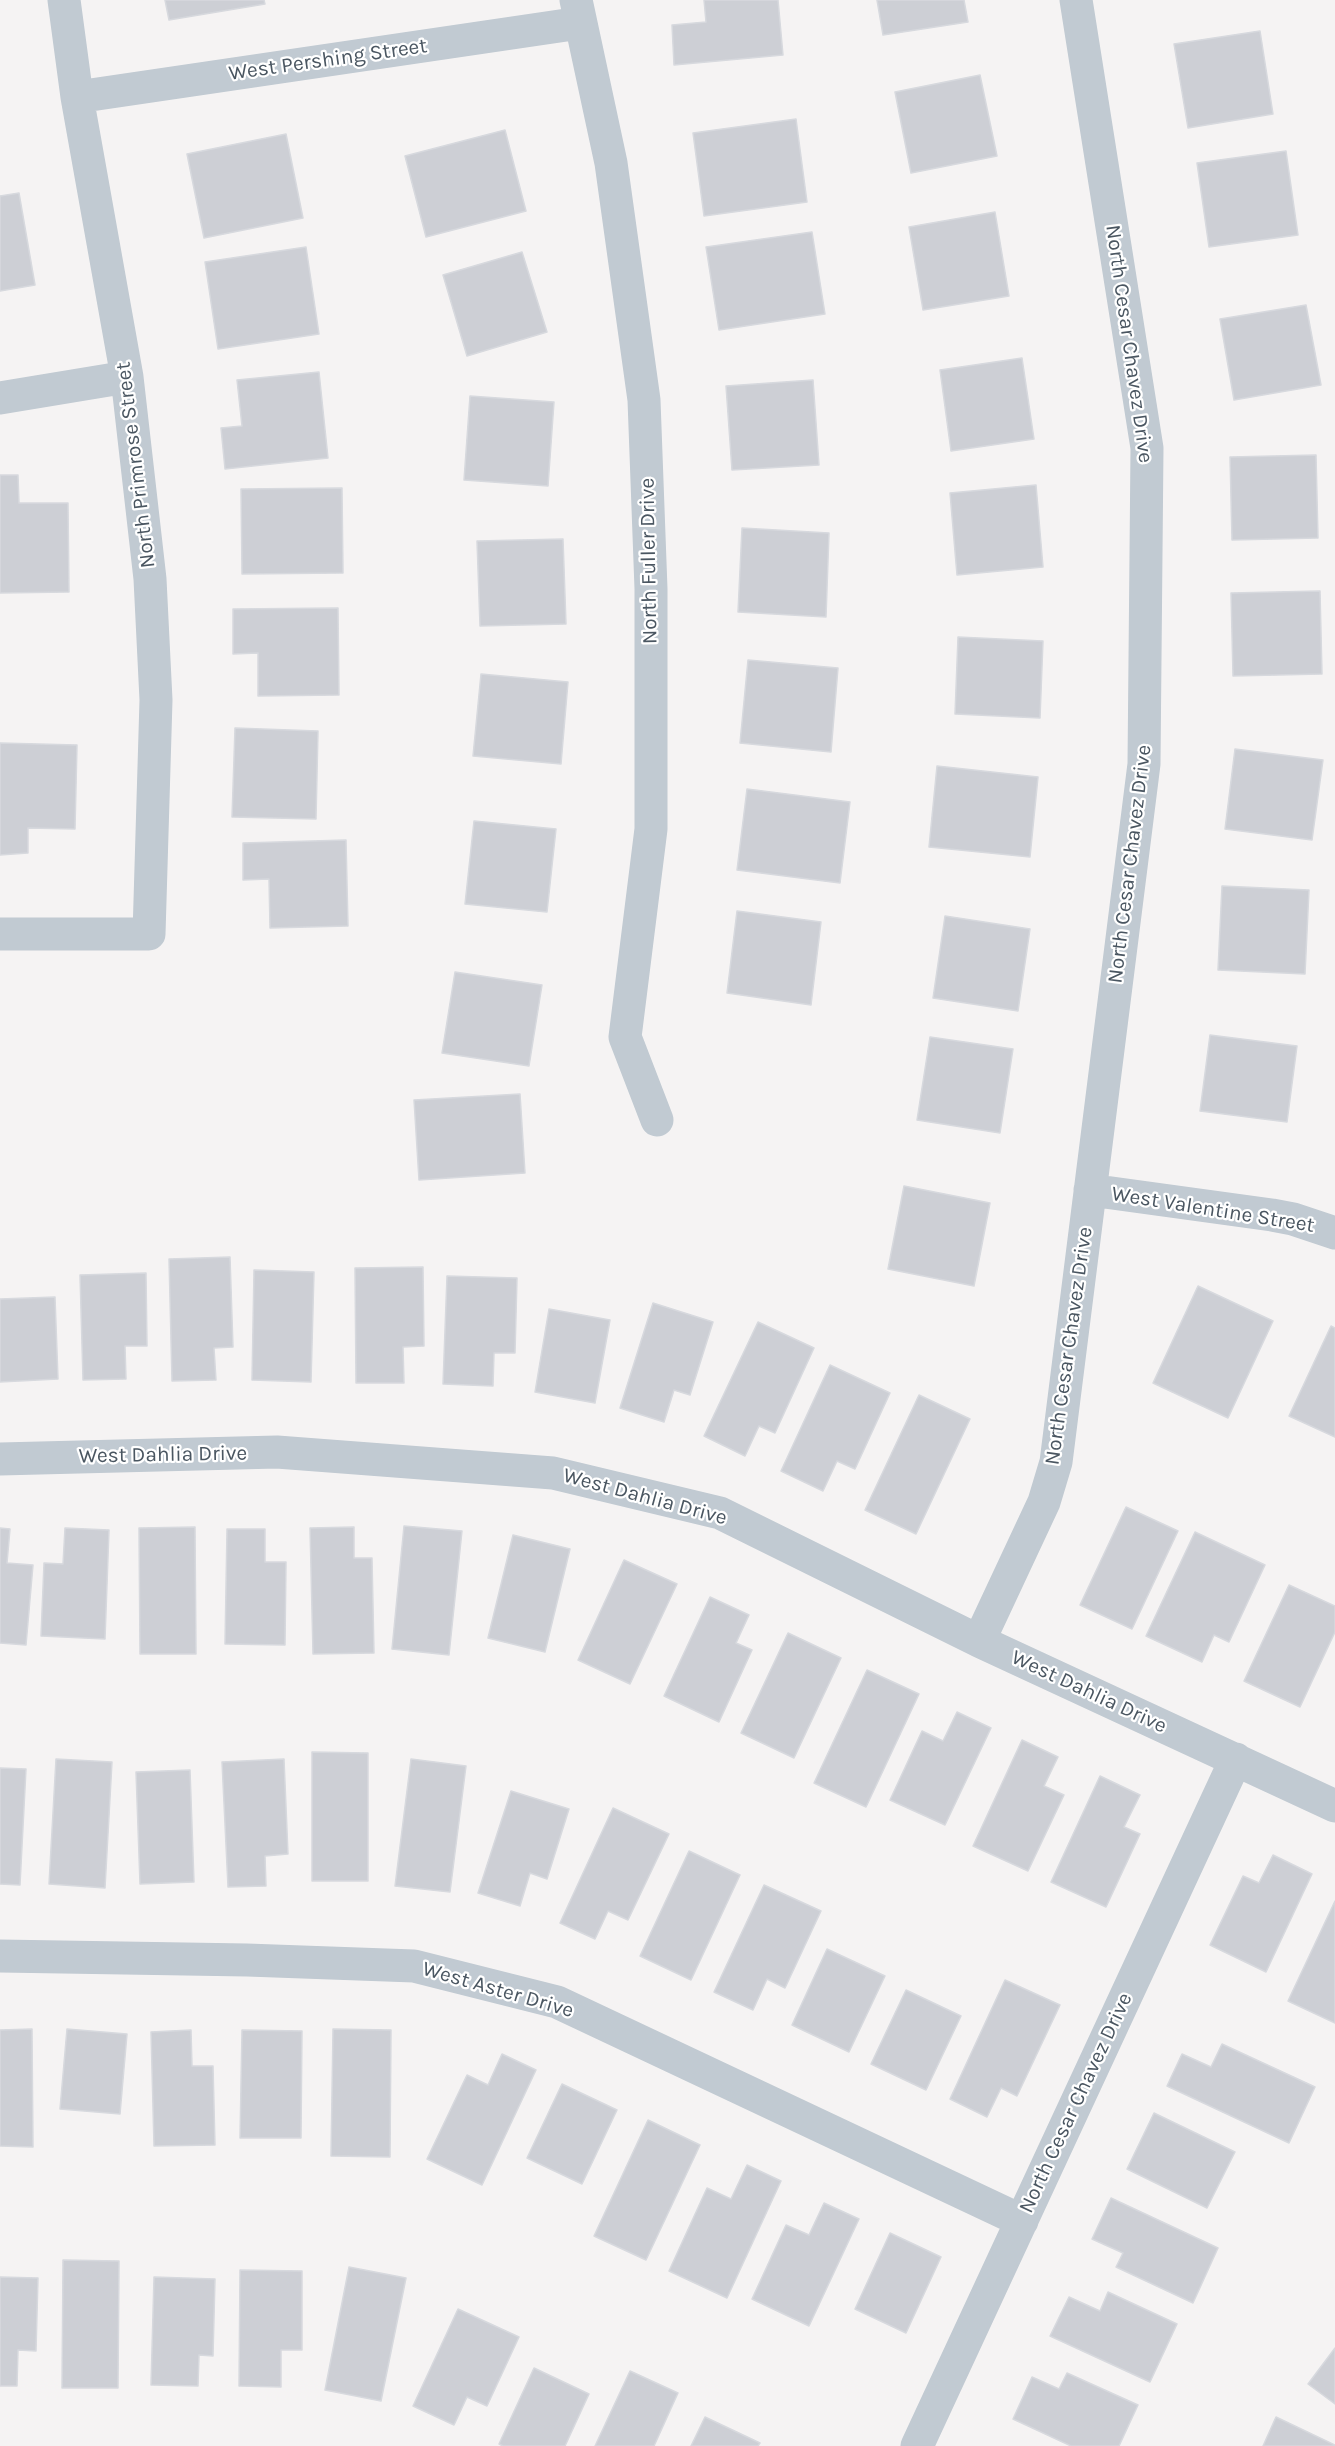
<!DOCTYPE html>
<style>
body{margin:0}
canvas{display:block;background:#f5f3f3}
</style>
<canvas width="1335" height="2446"></canvas>
<script>
const ctx = document.querySelector('canvas').getContext('2d');
ctx.lineJoin = 'round';
function fillPath(path, color) { ctx.fillStyle = color; ctx.fill(path, 'evenodd'); }
function trace(path, color, width, dash) { ctx.strokeStyle = color; ctx.lineWidth = width; ctx.lineCap = dash ? 'butt' : 'round'; ctx.setLineDash(dash || []); ctx.stroke(path); }
function write(font, color, halo, rows, align = 'center') {
  ctx.font = font + ' Karla,sans-serif'; ctx.lineWidth = 4.5; ctx.setLineDash([]); ctx.textBaseline = 'middle'; ctx.strokeStyle = halo; ctx.fillStyle = color; for (const [text, x, y, turn = 0] of rows) {
    ctx.save(); ctx.translate(x, y); ctx.rotate((+turn || 0) * Math.PI / 180); ctx.textAlign = isNaN(turn) ? turn : align; if (halo) ctx.strokeText(text, 0, 0); ctx.fillText(text, 0, 0); ctx.restore();
  }
}
const building = new Path2D(`
 M165 0H264L265 4 169 20Z
 M704 0H778L783 55 674 65 672 25 706 22Z
 M877 0H964L968 22 883 35Z
 M1260 31 1273 114 1188 128 1174 44Z
 M980 75 997 156 911 173 895 92Z
 M796 119 807 202 704 216 693 133Z
 M505 130 526 211 426 237 405 156Z
 M286 134 303 218 204 238 187 154Z
 M1286 151 1298 235 1209 247 1197 163Z
 M19 193 35 285 0 291V196Z
 M995 212 1009 296 923 310 909 227Z
 M812 232 825 314 719 330 706 247Z
 M306 247 319 334 218 349 205 262Z
 M522 252 547 332 467 356 443 275Z
 M1306 305 1321 385 1234 400 1220 319Z
 M1022 358 1034 439 951 451 940 370Z
 M319 372 328 458 225 469 221 428 242 426 237 380Z
 M813 380 819 465 732 470 726 386Z
 M470 396 554 402 548 486 464 480Z
 M1316 455 1318 538 1232 540 1230 457Z
 M0 475H18L19 503H68L69 592 0 593Z
 M1036 485 1043 567 957 575 950 493Z
 M342 488 343 573 242 574 241 489Z
 M742 528 829 533 826 617 738 612Z
 M563 539 566 624 480 626 477 541Z
 M1320 591 1322 674 1233 676 1231 593Z
 M338 608 339 695 258 696V653L233 654V609Z
 M958 637 1043 641 1040 718 955 714Z
 M748 660 838 668 831 752 740 743Z
 M481 674 568 682 561 764 473 756Z
 M235 728 318 731 316 819 232 817Z
 M0 743 77 745 75 829 28 828V853L0 855Z
 M1235 749 1323 760 1312 840 1225 829Z
 M937 766 1038 777 1030 857 929 847Z
 M747 789 850 802 840 883 737 870Z
 M474 821 556 829 547 912 465 904Z
 M346 840 348 926 270 928 269 879 243 880V843Z
 M1222 886 1309 890 1305 974 1218 970Z
 M737 911 821 922 811 1005 727 993Z
 M945 916 1030 929 1018 1011 933 998Z
 M455 972 542 985 529 1066 442 1053Z
 M1210 1035 1297 1046 1287 1122 1200 1111Z
 M930 1037 1013 1049 1000 1133 917 1120Z
 M520 1094 525 1173 419 1180 414 1100Z
 M904 1186 990 1203 974 1286 888 1269Z
 M230 1257 233 1347 214 1348 216 1380 172 1381 169 1259Z
 M423 1267 424 1346 403 1347 404 1383H356L355 1268Z
 M254 1270 314 1272 311 1382 252 1380Z
 M146 1273 147 1346H125L126 1379 83 1380 80 1275Z
 M447 1276 517 1278 515 1353H494L493 1386 443 1384Z
 M1198 1286 1273 1321 1228 1418 1153 1383Z
 M55 1297 58 1379 0 1382V1299Z
 M653 1303 713 1322 690 1395 674 1390 664 1422 620 1408Z
 M549 1309 610 1320 595 1403 535 1392Z
 M758 1322 814 1348 775 1433 759 1426 745 1456 704 1436Z
 M1331 1326 1335 1328V1437L1289 1416Z
 M830 1365 890 1393 855 1469 837 1461 823 1491 781 1471Z
 M919 1395 970 1419 916 1534 865 1510Z
 M1126 1507 1178 1531 1132 1629 1080 1605Z
 M404 1526 462 1531 449 1655 392 1649Z
 M195 1527 196 1654H140L139 1528Z
 M354 1527V1558H372L374 1653 313 1654 310 1528Z
 M0 1528 10 1529 7 1563 33 1565 26 1645 0 1643Z
 M65 1528 109 1530 105 1639 41 1636 44 1563 63 1564Z
 M227 1529H265V1562H286L285 1645 225 1644Z
 M1195 1532 1265 1565 1229 1642 1214 1635 1202 1662 1146 1636Z
 M513 1535 570 1549 545 1652 488 1638Z
 M624 1560 677 1584 630 1684 578 1660Z
 M1289 1585 1335 1606V1632L1300 1707 1244 1681Z
 M710 1597 749 1615 736 1643 752 1650 719 1722 664 1696Z
 M788 1633 841 1658 794 1758 741 1733Z
 M867 1670 919 1694 866 1807 814 1783Z
 M957 1712 991 1728 945 1825 890 1800 922 1731 943 1741Z
 M1022 1740 1058 1757 1044 1786 1064 1795 1028 1871 973 1846Z
 M312 1752 368 1753V1881H312Z
 M56 1759 112 1762 105 1888 49 1884Z
 M284 1759 288 1854 265 1856 266 1886 228 1887 222 1762Z
 M411 1759 466 1766 450 1892 395 1886Z
 M0 1768 26 1769 20 1885 0 1884Z
 M190 1770 194 1882 140 1884 136 1772Z
 M1100 1776 1140 1795 1124 1827 1140 1834 1106 1907 1051 1882Z
 M511 1791 569 1809 547 1879 530 1873 520 1906 478 1893Z
 M613 1808 669 1834 628 1920 608 1911 595 1939 560 1923Z
 M689 1851 740 1875 691 1980 640 1956Z
 M1273 1855 1312 1874 1266 1972 1210 1945 1243 1876 1259 1883Z
 M764 1885 821 1911 785 1988 767 1979 753 2010 714 1992Z
 M1335 1901V2023L1288 2001Z
 M827 1949 885 1976 849 2052 792 2025Z
 M1005 1980 1060 2005 1017 2096 1001 2088 987 2117 950 2099Z
 M906 1990 961 2016 926 2090 871 2064Z
 M32 2029 33 2147 0 2146V2030Z
 M67 2029 127 2034 120 2114 60 2109Z
 M333 2029 391 2030 390 2157 331 2156Z
 M191 2030 192 2066H213L215 2145 154 2146 151 2032Z
 M242 2030 302 2031 301 2138H240Z
 M1222 2044 1315 2087 1289 2143 1167 2086 1182 2054 1211 2067Z
 M502 2054 536 2070 482 2185 427 2159 467 2075 488 2085Z
 M562 2084 617 2110 582 2184 527 2158Z
 M1154 2113 1235 2152 1207 2208 1127 2169Z
 M648 2120 700 2145 646 2260 594 2236Z
 M747 2165 781 2181 727 2298 669 2271 707 2188 731 2199Z
 M1111 2198 1218 2248 1193 2303 1116 2267 1123 2253 1092 2239Z
 M824 2203 859 2219 809 2326 752 2299 786 2225 809 2235Z
 M890 2233 941 2257 906 2333 855 2309Z
 M63 2260 119 2261 118 2388H62Z
 M349 2267 406 2278 381 2401 325 2390Z
 M240 2270 302 2271V2350H281V2387L239 2386Z
 M0 2277 38 2278 36 2351 18 2350 17 2386H0Z
 M154 2277 215 2279 213 2356 199 2355 198 2386 151 2385Z
 M1108 2292 1177 2324 1150 2382 1050 2336 1069 2297 1100 2311Z
 M458 2309 519 2337 487 2406 467 2397 454 2425 413 2406Z
 M1335 2348V2404L1308 2384Z
 M534 2368 589 2394 565 2446H503L499 2444Z
 M630 2371 678 2393 654 2446H595Z
 M1067 2373 1138 2405 1119 2446H1071L1013 2419 1032 2377 1059 2389Z
 M705 2417 760 2443 758 2446H691Z
 M1276 2417 1335 2445V2446H1263Z`);
fillPath(building, '#cdcfd5');
trace(building, '#d7d9de', 1.5);
trace(new Path2D(`
 M576 0 611 163 644 400 651 589V829L625 1037 657 1120
 M77 97 580 23
 M0 398 127 377
 M0 934H149L156 700 150 579 127 377 77 97 64 0
 M1090 1190 1272 1215 1293 1219 1335 1233
 M0 1459 277 1452 553 1473 720 1513 979 1641 1335 1806
 M979 1641 1044 1502 1056 1462 1144 764 1147 448 1076 0
 M0 1956 247 1960 414 1966 557 2002 1022 2221
 M917 2446 1236 1759`), '#c1cad2', 33);
write('21px', '#4a5661', '#fff', [
 ["West Pershing Street",328,60,-8],
 ["North Cesar Chavez Drive",1129,344,82],
 ["North Primrose Street",136,465,-97],
 ["North Fuller Drive",649,561,-91],
 ["North Cesar Chavez Drive",1130,864,-83],
 ["West Valentine Street",1213,1210,9],
 ["North Cesar Chavez Drive",1069,1346,-82],
 ["West Dahlia Drive",163,1455,-1],
 ["West Dahlia Drive",645,1497,15],
 ["West Dahlia Drive",1089,1692,25],
 ["West Aster Drive",498,1990,16],
 ["North Cesar Chavez Drive",1076,2103,-65]
]);
</script>
